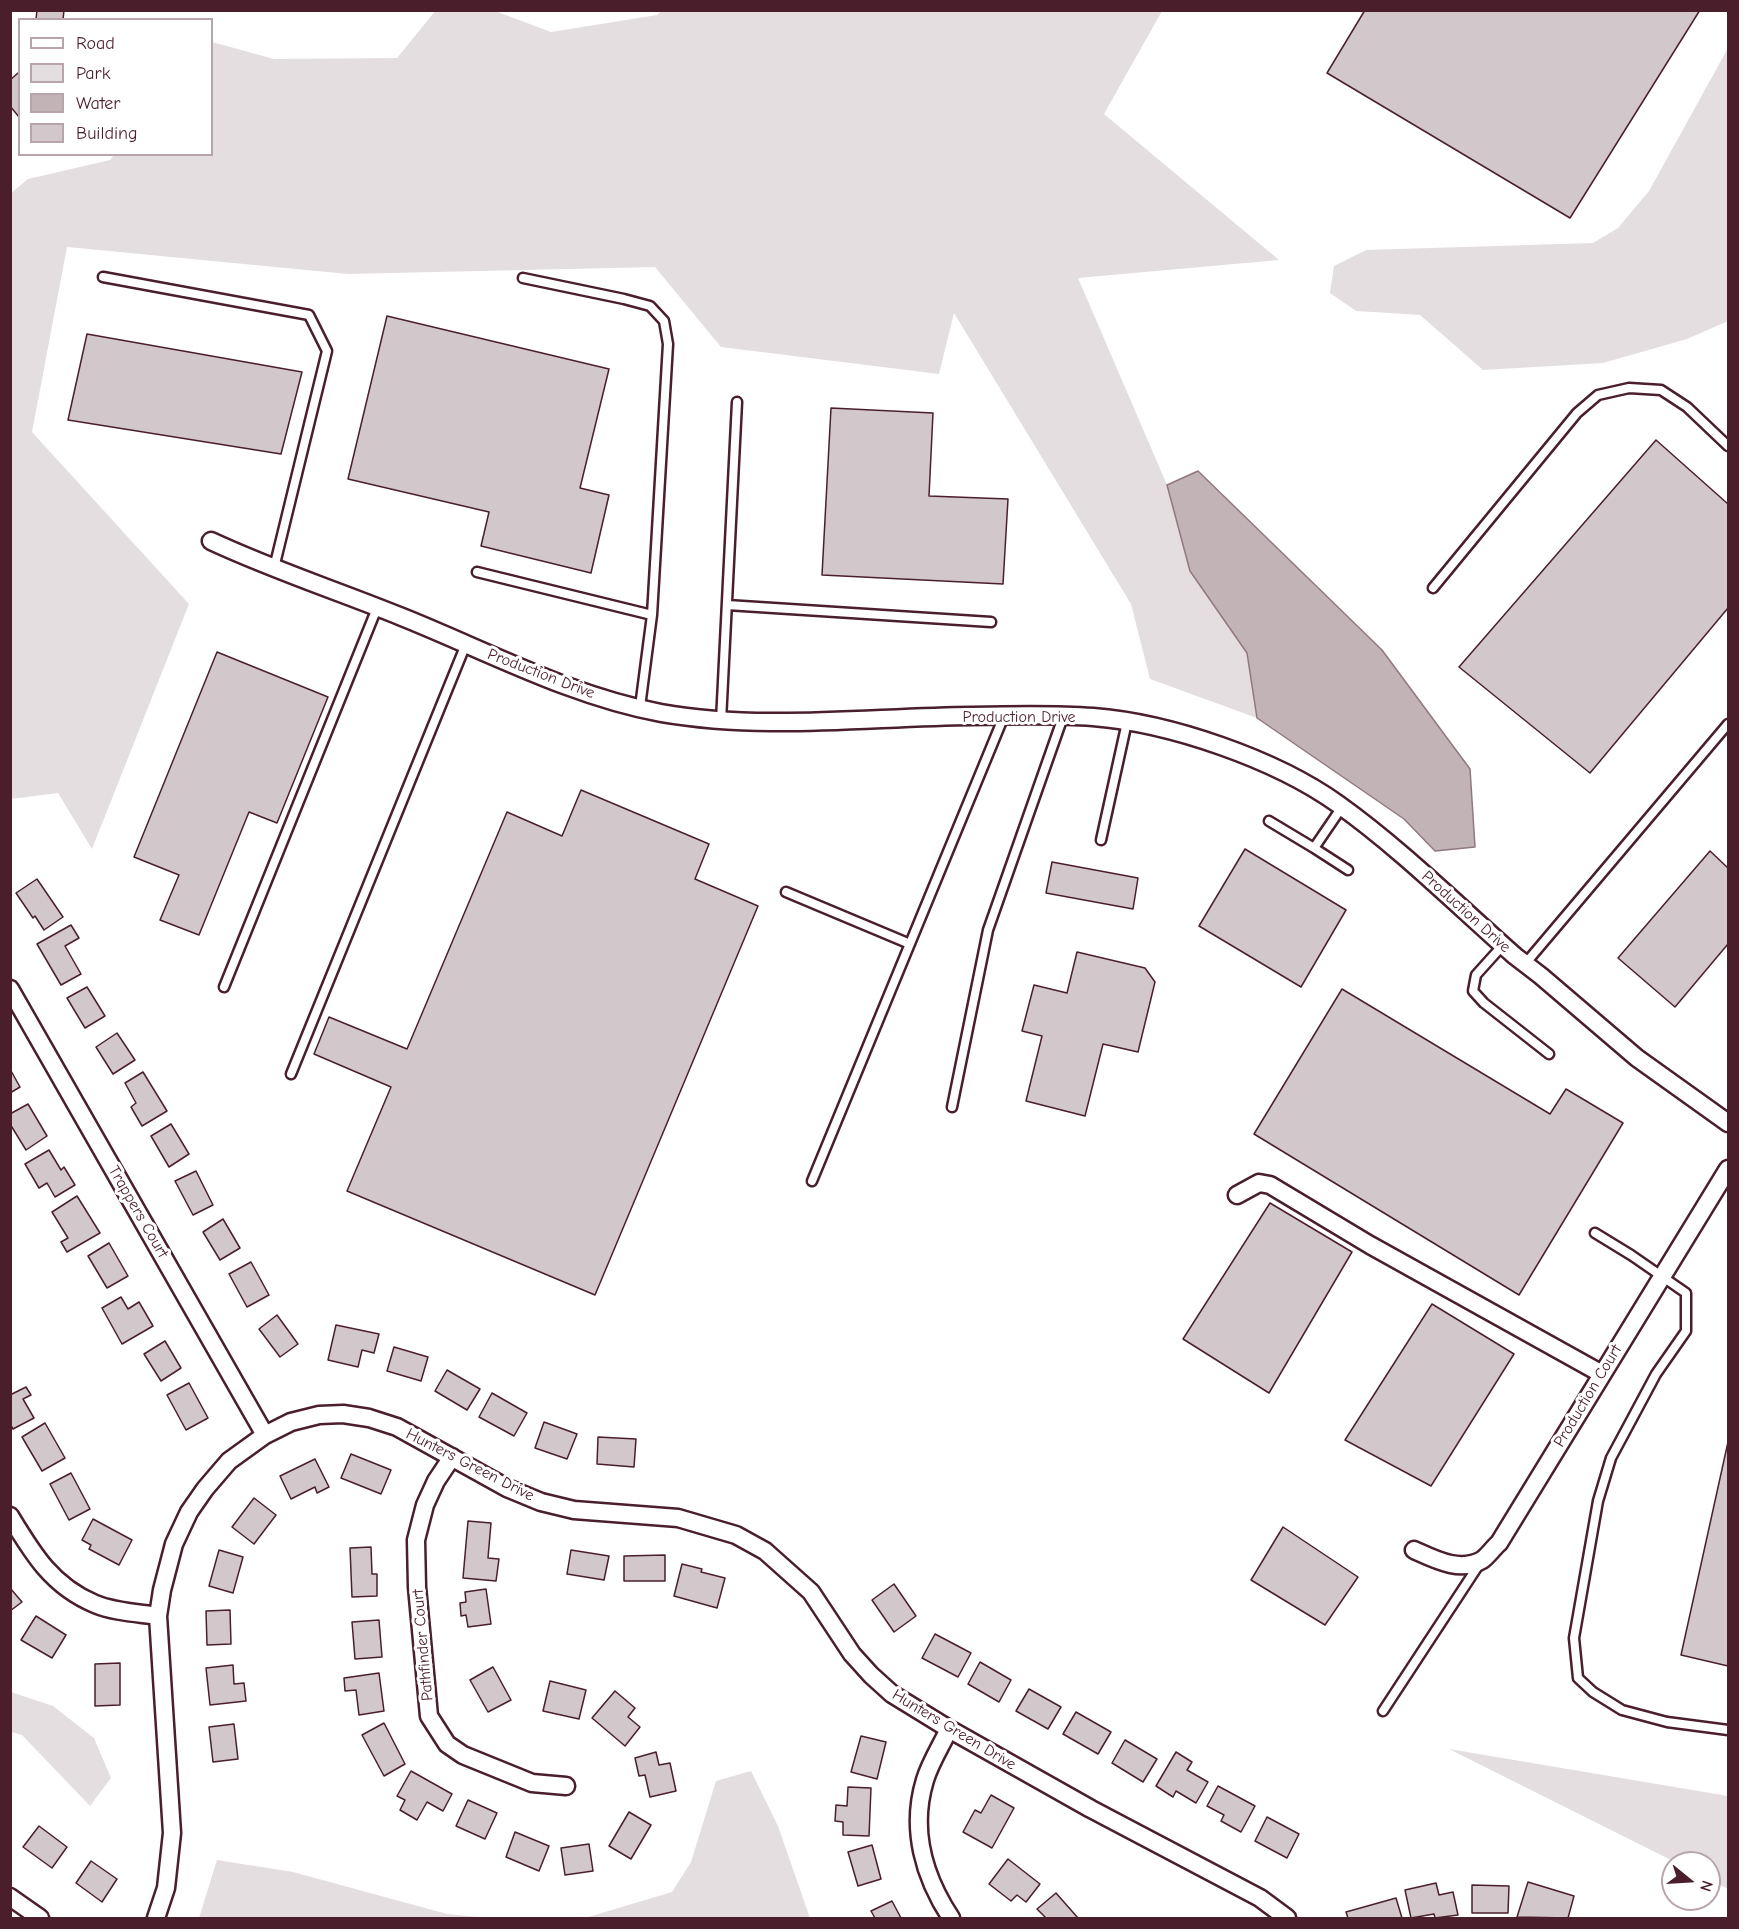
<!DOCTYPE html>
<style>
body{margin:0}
#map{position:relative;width:1739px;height:1929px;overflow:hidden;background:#fff;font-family:"Comic Neue",sans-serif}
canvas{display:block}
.frame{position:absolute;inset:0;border:12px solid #4a1f2b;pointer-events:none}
.legend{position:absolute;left:18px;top:18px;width:195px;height:138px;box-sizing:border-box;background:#fff;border:2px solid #b7a5aa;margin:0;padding:8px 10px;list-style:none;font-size:18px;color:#4a1f2b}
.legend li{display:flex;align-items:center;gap:12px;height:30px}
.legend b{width:30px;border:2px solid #b7a5aa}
.north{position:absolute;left:1661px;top:1851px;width:60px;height:60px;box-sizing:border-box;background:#fff;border:2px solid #b7a5aa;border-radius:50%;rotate:108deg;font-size:16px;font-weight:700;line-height:24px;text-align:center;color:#4a1f2b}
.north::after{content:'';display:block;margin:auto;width:21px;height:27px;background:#4a1f2b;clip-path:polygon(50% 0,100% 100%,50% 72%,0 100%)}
</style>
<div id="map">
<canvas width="1739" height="1929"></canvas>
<div class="frame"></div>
<ul class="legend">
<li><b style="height:8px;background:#fff"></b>Road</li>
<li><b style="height:16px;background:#e5dee0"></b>Park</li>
<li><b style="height:16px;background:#c1b3b6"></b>Water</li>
<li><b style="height:16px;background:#d2c7cb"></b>Building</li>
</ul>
<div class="north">N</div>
</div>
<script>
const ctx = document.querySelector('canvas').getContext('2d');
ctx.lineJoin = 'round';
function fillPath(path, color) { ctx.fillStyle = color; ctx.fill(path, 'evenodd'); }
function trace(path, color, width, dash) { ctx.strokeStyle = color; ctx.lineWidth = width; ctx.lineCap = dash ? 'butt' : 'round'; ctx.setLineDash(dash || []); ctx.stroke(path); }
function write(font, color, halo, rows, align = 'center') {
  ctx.font = font + ' "Comic Neue",sans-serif'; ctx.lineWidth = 6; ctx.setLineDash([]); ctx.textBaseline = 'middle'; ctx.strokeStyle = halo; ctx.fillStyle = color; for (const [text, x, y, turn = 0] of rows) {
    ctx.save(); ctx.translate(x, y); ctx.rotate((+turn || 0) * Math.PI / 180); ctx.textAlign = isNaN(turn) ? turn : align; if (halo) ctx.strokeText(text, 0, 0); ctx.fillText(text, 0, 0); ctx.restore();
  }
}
fillPath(new Path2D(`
 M436 10 495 11 551 32 657 15 662 10 1162 11 1104 114 1279 260 1078 278 1167 485 1190 571 1247 653 1257 718 1150 679 1131 604 954 313 939 374 721 347 655 267 348 274 67 247 32 432 189 604 92 849 58 793 11 799 10 194 28 179 110 160 114 155 212 154V42L274 59 397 58Z
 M1728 48V321L1687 339 1603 363 1483 370 1420 315 1356 311 1330 293 1334 266 1366 250 1593 243 1618 228 1649 191Z
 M11 1692 53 1706 94 1738 111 1778 90 1806 22 1735 11 1732Z
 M1449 1749 1728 1796V1889L1709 1879V1863H1677Z
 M751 1771 778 1826 810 1918H585L672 1892 691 1862 716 1781Z
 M217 1860 293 1872 447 1914 489 1918H199Z`), '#e5dee0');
const water = new Path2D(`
 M1198 471 1382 650 1470 769 1475 847 1435 851 1404 819 1257 718 1247 653 1190 571 1167 485Z`);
fillPath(water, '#c1b3b6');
trace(water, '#91787e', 1.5);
const building = new Path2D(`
 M37 10H64L63 20 36 19Z
 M1365 10H1700L1570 218 1327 73Z
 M18 73 20 75 19 117 10 106V80Z
 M387 316 609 369 580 488 609 495 591 573 481 546 489 512 348 479Z
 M87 334 302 372 281 454 68 420Z
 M831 408 933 413 929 496 1008 499 1003 584 822 575Z
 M1656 440 1728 504V608L1590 773 1459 667Z
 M217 652 328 697 277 823 249 812 199 935 160 920 179 875 134 857Z
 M581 790 709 844 695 879 758 906 595 1295 347 1191 391 1087 314 1054 329 1017 407 1049 507 812 562 836Z
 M1245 849 1346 910 1301 987 1199 926Z
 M1710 851 1728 868V944L1675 1007 1618 958Z
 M1052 862 1138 878 1133 909 1046 893Z
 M37 879 63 917 44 930 35 916 33 918 16 893Z
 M71 925 79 938 65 946 81 974 61 985 37 944Z
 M1077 952 1145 968 1155 982 1138 1052 1103 1044 1085 1116 1026 1101 1042 1036 1022 1031 1034 985 1067 993Z
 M87 987 105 1016 85 1028 67 998Z
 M1342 989 1550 1114 1566 1089 1623 1123 1519 1295 1254 1134Z
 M117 1033 135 1060 113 1074 96 1047Z
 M10 1069 20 1087 10 1093Z
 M143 1072 167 1111 142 1126 131 1107 136 1103 125 1083Z
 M28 1104 47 1136 26 1150 10 1124V1114Z
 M171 1124 189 1154 169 1167 151 1136Z
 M49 1150 61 1170 64 1167 75 1185 55 1197 47 1183 39 1188 25 1164Z
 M196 1171 213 1205 193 1215 175 1181Z
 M77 1196 100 1233 67 1252 61 1242 68 1238 52 1212Z
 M1270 1203 1352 1252 1269 1393 1183 1339Z
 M223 1219 240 1248 220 1260 203 1232Z
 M109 1243 128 1276 107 1288 88 1256Z
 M251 1262 269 1295 247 1307 229 1274Z
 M121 1297 128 1309 139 1302 153 1326 122 1344 102 1308Z
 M1432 1304 1514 1354 1431 1486 1345 1440Z
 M277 1315 298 1344 280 1357 259 1329Z
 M336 1325 379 1334 374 1353 362 1350 358 1367 328 1360Z
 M165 1341 181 1368 161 1381 144 1354Z
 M394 1347 428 1357 421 1381 387 1371Z
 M447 1370 480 1389 467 1410 435 1391Z
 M189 1383 208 1418 186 1430 167 1395Z
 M26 1387 31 1395 23 1399 34 1418 13 1429 10 1424V1395Z
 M492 1393 527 1413 514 1436 479 1417Z
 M544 1422 577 1434 567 1459 535 1448Z
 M45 1423 65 1458 42 1471 22 1437Z
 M598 1437 636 1439 634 1467 597 1464Z
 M1728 1442V1666L1681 1655Z
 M351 1454 391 1470 381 1494 341 1478Z
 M315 1459 329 1487 317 1493 315 1487 291 1499 280 1476Z
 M71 1473 90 1509 69 1520 50 1484Z
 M254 1498 276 1515 254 1544 232 1527Z
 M93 1519 132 1540 119 1565 89 1549 91 1545 82 1540Z
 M468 1521 491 1523 488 1558 499 1559 496 1581 463 1578Z
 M1283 1527 1358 1577 1325 1625 1251 1580Z
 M371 1547 372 1574H377V1596L352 1597 350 1548Z
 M219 1550 243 1557 233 1593 209 1586Z
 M571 1550 609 1556 604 1580 567 1574Z
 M665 1555V1581H624V1556Z
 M682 1564 702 1569 701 1572 725 1578 717 1608 674 1596Z
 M894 1584 916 1616 894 1632 872 1600Z
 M10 1588 22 1602 10 1611Z
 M486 1589 491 1624 468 1627 466 1615 461 1616 460 1603 466 1602 465 1592Z
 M230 1610 231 1644 207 1645 206 1611Z
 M36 1616 66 1635 52 1658 21 1640Z
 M379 1620 382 1657 355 1659 352 1622Z
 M935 1634 971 1653 958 1677 922 1658Z
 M980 1662 1011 1680 999 1702 968 1684Z
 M120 1663V1705L95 1706V1664Z
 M233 1665 234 1684 244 1683 246 1701 210 1705 206 1668Z
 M493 1667 511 1700 488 1712 470 1680Z
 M379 1673 384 1711 359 1715 356 1690 345 1691 344 1678Z
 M550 1681 586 1690 579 1719 543 1711Z
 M1029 1689 1061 1707 1048 1729 1016 1711Z
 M615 1691 635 1708 628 1717 640 1727 625 1746 592 1718Z
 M1076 1712 1111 1732 1098 1754 1063 1734Z
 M384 1723 405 1764 384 1776 362 1735Z
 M234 1724 238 1759 213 1762 209 1727Z
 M861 1736 886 1742 877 1779 851 1772Z
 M1125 1740 1157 1759 1143 1782 1112 1763Z
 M656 1752 659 1765 670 1763 676 1791 650 1797 645 1775 639 1776 635 1758Z
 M1176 1752 1192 1762 1187 1770 1208 1782 1196 1803 1176 1791 1173 1797 1156 1786Z
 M411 1771 452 1794 443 1811 427 1802 417 1820 400 1810 405 1800 397 1796Z
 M1218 1786 1255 1806 1241 1832 1221 1821 1224 1815 1207 1806Z
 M848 1787 871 1788 869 1836 843 1835V1822L835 1821 836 1805 847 1806Z
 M991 1795 1014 1808 992 1848 963 1832 975 1810 981 1813Z
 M468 1800 497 1813 485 1839 456 1826Z
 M629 1812 651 1825 631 1859 609 1846Z
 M1267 1817 1299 1834 1287 1858 1255 1841Z
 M39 1826 67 1847 52 1868 23 1847Z
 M515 1832 549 1846 539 1871 506 1857Z
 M589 1844 593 1871 565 1875 561 1848Z
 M872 1845 881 1879 858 1886 848 1852Z
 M1008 1859 1040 1884 1026 1902 1017 1895 1011 1901 989 1884Z
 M91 1861 117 1879 102 1902 76 1883Z
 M1528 1882 1574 1896 1568 1918 1517 1917Z
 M1436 1883 1439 1895 1453 1892 1458 1915 1435 1918 1434 1914 1411 1918 1405 1890Z
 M1472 1885 1509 1886 1508 1913H1472Z
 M1056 1893 1078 1918H1046L1037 1909Z
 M1396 1898 1402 1918H1348L1346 1912Z
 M892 1901 901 1918H875L871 1911Z`);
fillPath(building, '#d2c7cb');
trace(building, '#4a1f2b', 1.5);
const lane = new Path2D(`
 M103 277 309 315 327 351 274 568
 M523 278 624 299 650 306 664 321 668 344 652 615 640 707
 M477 572 652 615
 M1433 588 1577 413 1598 395 1629 388 1661 390 1687 407 1728 446
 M727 605 991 622
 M721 721 737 402
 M1342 807 1314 848 1348 870
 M1269 821 1314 848
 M1101 840 1127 722
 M786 892 910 944
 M1503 945 1476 975 1473 991 1484 1003 1549 1054
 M1525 964 1728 724
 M224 987 377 608
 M291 1074 466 644
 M952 1107 988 930 1063 717
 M812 1181 1004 716
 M1595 1233 1631 1255 1686 1293V1331L1656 1374 1611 1458 1598 1501 1574 1638 1578 1678 1593 1692 1622 1710 1667 1722 1728 1730
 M1383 1711 1480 1563`);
const street = new Path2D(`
 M211 541C273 570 338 591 402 617 487 651 570 696 661 713 765 731 868 717 972 716 1012 715 1054 714 1093 717 1170 723 1275 759 1338 804 1401 849 1457 905 1515 956L1541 976 1637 1058 1728 1123
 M10 989 265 1435
 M1237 1195 1259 1183 1270 1185 1370 1245 1602 1374
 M452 1457 436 1481 425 1505 416 1540 417 1587 429 1716 447 1744 463 1755 532 1783 566 1786
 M10 1516C33 1554 52 1586 95 1604 114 1612 138 1613 158 1616
 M1414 1550C1434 1559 1460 1573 1482 1560 1488 1556 1493 1548 1499 1543L1728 1169
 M949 1729C941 1746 930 1763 925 1780 910 1829 924 1877 951 1918
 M10 1897 40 1918
 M156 1918 166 1888 172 1833 158 1616 162 1590 174 1544 189 1512 205 1489 229 1461 265 1435 291 1422 319 1415 343 1414 369 1418 397 1427 507 1488 541 1502 574 1510 678 1518 736 1535 765 1551 811 1592 852 1654 871 1675 892 1694 949 1729 1091 1809 1260 1898 1287 1918`);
trace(lane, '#4a1f2b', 13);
trace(street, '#4a1f2b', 21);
trace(lane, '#fff', 8);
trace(street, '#fff', 16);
write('16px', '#4a1f2b', '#fff', [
 ["Production Drive",541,674,21],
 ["Production Drive",1019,717],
 ["Production Drive",1466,912,42],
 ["Trappers Court",138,1212,60],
 ["Production Court",1588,1396,-59],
 ["Hunters Green Drive",470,1465,27],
 ["Pathfinder Court",423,1645,-95],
 ["Hunters Green Drive",954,1730,31]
]);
</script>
